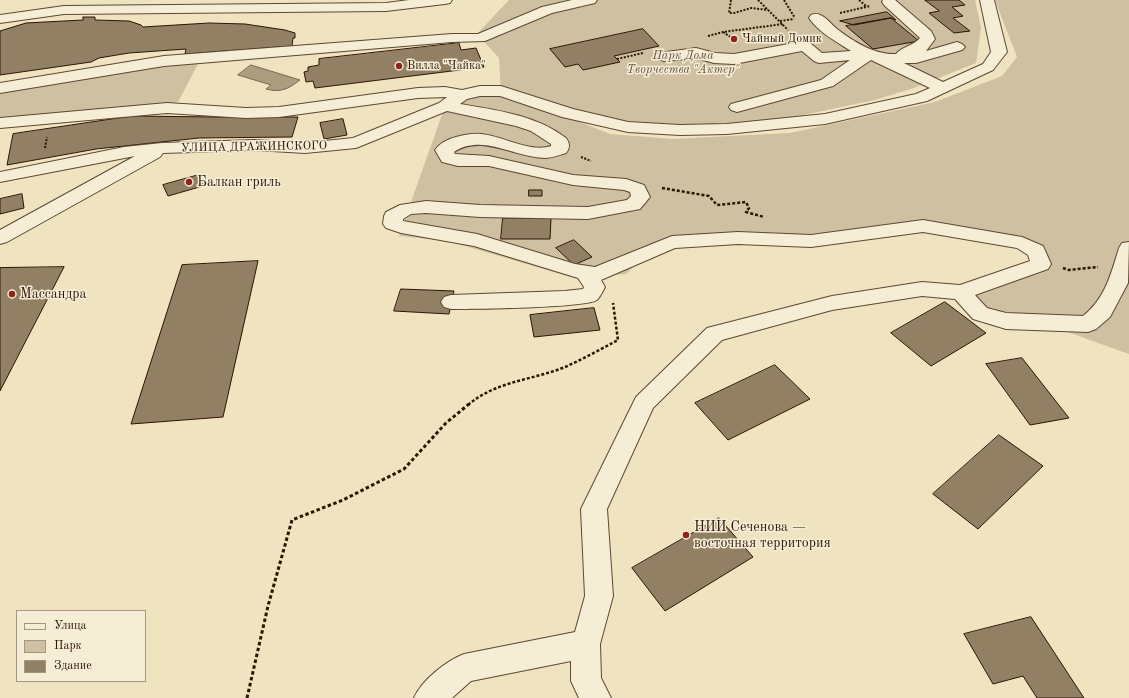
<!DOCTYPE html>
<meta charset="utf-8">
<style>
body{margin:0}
#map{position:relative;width:1129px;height:698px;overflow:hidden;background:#efe3c0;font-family:"Old Standard TT",serif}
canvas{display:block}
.legend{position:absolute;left:16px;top:610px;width:130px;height:72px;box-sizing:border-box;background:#f5edd6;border:1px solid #a59682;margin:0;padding:5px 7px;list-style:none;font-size:12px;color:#2d1403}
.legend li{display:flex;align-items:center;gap:8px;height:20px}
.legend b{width:20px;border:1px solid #a59682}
</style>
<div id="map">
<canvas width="1129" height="698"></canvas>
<ul class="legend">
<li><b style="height:5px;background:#f5edd6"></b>Улица</li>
<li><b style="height:11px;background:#cec0a0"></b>Парк</li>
<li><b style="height:11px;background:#928065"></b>Здание</li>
</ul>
</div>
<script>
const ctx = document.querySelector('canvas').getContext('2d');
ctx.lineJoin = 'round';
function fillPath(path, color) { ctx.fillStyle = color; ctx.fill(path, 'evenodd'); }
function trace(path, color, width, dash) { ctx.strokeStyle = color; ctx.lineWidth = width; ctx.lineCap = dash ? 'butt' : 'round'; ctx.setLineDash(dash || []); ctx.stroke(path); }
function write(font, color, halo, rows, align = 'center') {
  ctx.font = font + ' "Old Standard TT",serif'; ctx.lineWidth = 3; ctx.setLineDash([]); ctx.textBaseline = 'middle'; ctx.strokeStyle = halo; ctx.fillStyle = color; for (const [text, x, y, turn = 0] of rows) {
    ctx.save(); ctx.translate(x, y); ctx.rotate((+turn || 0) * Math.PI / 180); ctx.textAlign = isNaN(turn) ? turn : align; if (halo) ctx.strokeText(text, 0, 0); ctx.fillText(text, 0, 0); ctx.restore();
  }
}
fillPath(new Path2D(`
 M509 0H975L981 28 976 63 914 88 875 100 760 124 696 127 631 123 506 93 610 134 673 139 790 133 935 102 1002 76 1017 57 995 0H1129V354L1040 322 1006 321 961 292 1041 264 1036 251 923 226 811 241 738 238 649 252 626 274 574 278 448 241 399 236 445 106 462 95 501 91 499 58 477 34Z
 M199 62 178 102 0 120V93L159 67Z`), '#cec0a0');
const water = new Path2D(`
 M251 65 300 80C288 89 281 93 266 89L271 85 238 75Z`);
fillPath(water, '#ad9d80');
trace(water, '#7a664e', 1);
const building = new Path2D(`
 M925 0H959L965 5 952 7 963 16 953 18 970 31 954 33 929 13 939 11Z
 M887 12 896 20 891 18 854 25 840 21Z
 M83 17H95V20L129 21 141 25 143 27 209 23 245 24 285 30 295 33V38H293L292 46 185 54 186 49 129 53 99 58 91 62 0 75V31L26 23 83 20Z
 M891 18 919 41 873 49 846 26Z
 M643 29 659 46 614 56 620 62 583 70 578 64 565 67 550 49Z
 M459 43 461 50 476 48 484 67 315 88 313 81 306 82 304 72 308 71V67L319 65V59Z
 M132 116 215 117H298L292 137 199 138 96 149 7 165 13 134Z
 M343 119 347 135 324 139 320 123Z
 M199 175 203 186 168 196 163 185Z
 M529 190H542V196H529Z
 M22 194 24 208 0 214V199Z
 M503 218H551L550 239H501Z
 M574 240 592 257 574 265 556 248Z
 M258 261 223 417 131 424 182 265Z
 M64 267 0 391V268Z
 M401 289 454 291 449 314 394 311Z
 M945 302 986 333 931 366 891 333Z
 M594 308 600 330 534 337 530 315Z
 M1022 358 1069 418 1030 425 986 364Z
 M775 365 810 399 728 440 695 403Z
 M999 435 1043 466 978 529 933 494Z
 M719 518 753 557 665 611 632 568Z
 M1031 617 1084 698H1037L1023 676 993 684 964 634Z`);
fillPath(building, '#928065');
trace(building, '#2d1403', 1);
const minor = new Path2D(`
 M409 0H452L450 3 445 4 386 11 64 14 0 23V15L64 6 386 3Z
 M572 0H597L595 3 552 13 485 41 452 42 164 66 0 93V83L164 56 452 34H478L542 7Z
 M883 0H895L931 31 935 39 926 51 957 42 962 44 965 47 962 50 916 63H904L943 82 983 64 991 52 980 0H994L1007 52 993 70 927 101 825 124 727 134 680 135 628 132 562 117 500 96H480L467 99 460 104C496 110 536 115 566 138 570 143 570 148 566 153 559 155 552 158 545 158 514 158 483 133 454 152L455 154 489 156 573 175 626 179 644 185 650 197 640 209 588 219 480 217 426 213 411 214 403 219V221L477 234 575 264 595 267 672 236 738 232 811 235 923 220 1022 237 1043 246 1051 264 1048 269 975 295 987 308 1006 313 1083 316C1105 299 1111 274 1119 248L1122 243 1129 242 1128 283 1110 317 1096 329 1088 332 1006 329 973 319 955 299 922 296 832 310 722 340 653 408 607 509 613 596 600 644 601 678 611 698H579L571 681V661L471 681 452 698H414C422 680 446 661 464 654L575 632 585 596 581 509 636 397 707 328 832 296 922 282 960 285 1030 261 1028 255 1017 248 923 232 811 247 738 244 675 248 601 280 605 287C603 291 600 297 597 300 585 308 472 309 451 309L444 307 441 302 444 297 451 295 565 291 583 289 584 287 578 278 474 246 401 233 386 228 383 224 384 216 386 212 400 205 426 201 480 205 588 207 627 200 631 196 630 192 624 190 573 185 489 166H458L442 162 435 150C440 143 448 139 456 137 464 135 472 133 481 134 503 136 530 153 551 146V144L531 131 516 126 447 111 356 148 305 153 255 150 163 153 160 157 7 242 0 244V230L135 156 0 182V172L124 147 162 143 255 140 305 143 353 138 439 103 447 97 418 98 279 117 246 118 167 113 0 128V118L167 103 246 108 279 107 418 88 445 87 462 90 480 86H501L573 109 628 122 680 125 727 124 825 114 916 94 930 88 871 60 833 86 737 112 731 110 729 107 731 104 821 80 850 60 819 63 814 61 802 51 734 64 714 63 696 58 664 61 659 59 656 56 659 53 696 48 715 53 734 54 805 41 810 43 822 53 851 51C837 42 818 32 809 18L811 15C814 14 817 13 820 15 826 17 832 25 837 29 854 42 875 55 896 54 901 47 913 46 920 38L884 5 882 2Z`);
trace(minor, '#5e4832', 2);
trace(new Path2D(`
 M731 0 729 13H734L751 8 768 10
 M758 0 788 30
 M784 0 795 18
 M859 0 867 7
 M840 13 870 6
 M780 21 794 19
 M723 32 732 38
 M708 36 723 32 783 24
 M617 59 643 53
 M45 148 47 137
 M581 157 591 161`), '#2d1403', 2, [2, 1.5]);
trace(new Path2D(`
 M662 188 709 196 717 205 746 202 749 208 746 212 764 217
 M1063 268 1069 270 1098 267
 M468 405C496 381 533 380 565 367 583 359 601 349 618 340L613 303`), '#2d1403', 2.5, [3, 2]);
trace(new Path2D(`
 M247 698 268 606 292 520 343 500 404 469 446 423 469 404`), '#2d1403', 3, [3.5, 2.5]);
fillPath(minor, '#f5edd6');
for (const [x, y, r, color] of [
 [734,39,4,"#8f2418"],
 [399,66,4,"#8f2418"],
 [189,182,4,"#8f2418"],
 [12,294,4,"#8f2418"],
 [686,535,4,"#8f2418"]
]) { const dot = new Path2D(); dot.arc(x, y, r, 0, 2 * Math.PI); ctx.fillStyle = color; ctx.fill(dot); trace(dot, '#f5edd6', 1.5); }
write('12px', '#2d1403', '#f5edd6', [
 ["Чайный Домик",742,39],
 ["Вилла \"Чайка\"",407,66]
], 'left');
write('italic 12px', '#65503a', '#f5edd6', [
 ["Парк Дома",683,56],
 ["Творчества \"Актер\"",683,70]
]);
write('12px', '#2d1403', '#f5edd6', [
 ["УЛИЦА ДРАЖИНСКОГО",254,147,-1]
]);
write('14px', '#2d1403', '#f5edd6', [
 ["Балкан гриль",197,182],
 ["Массандра",20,294],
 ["НИИ Сеченова —",694,527],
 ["восточная территория",694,543]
], 'left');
</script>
